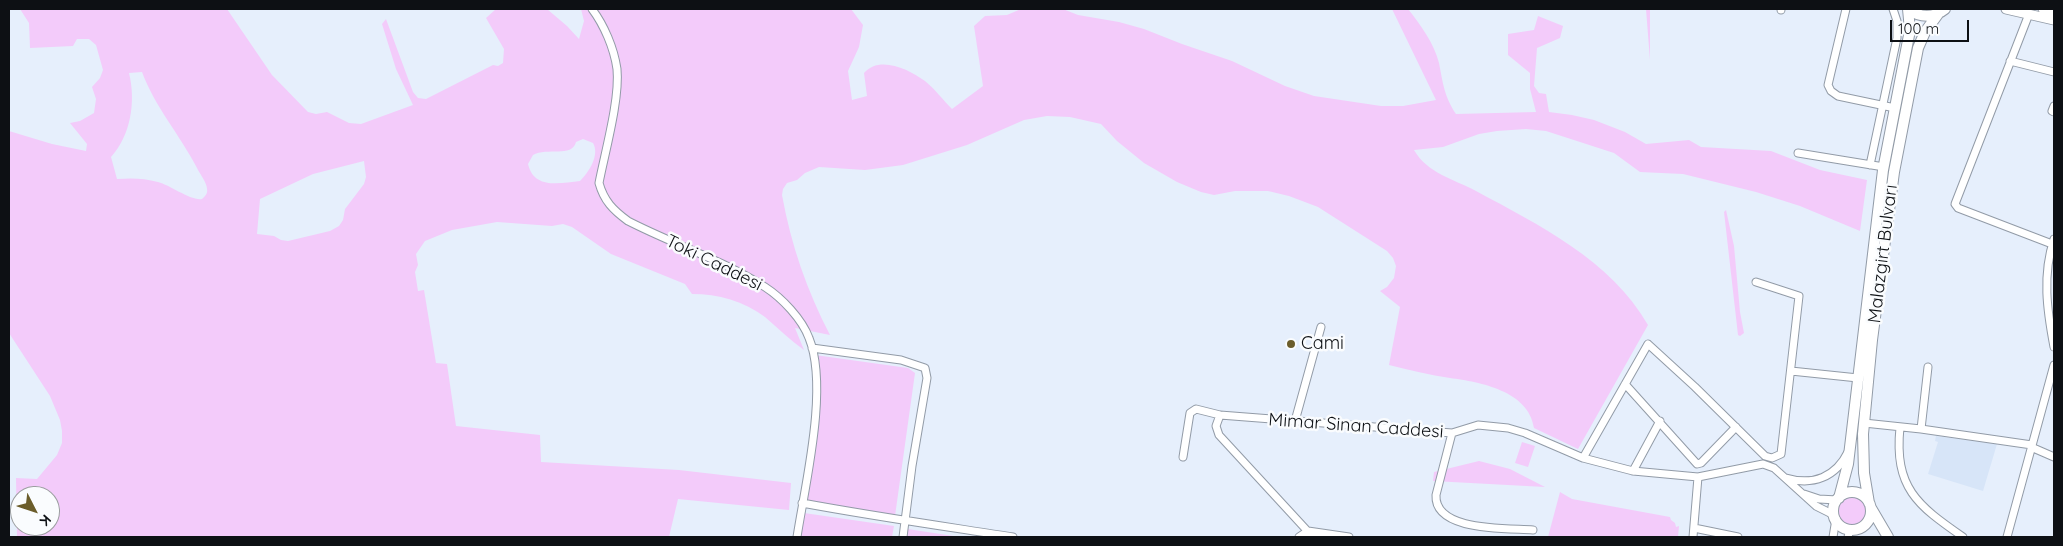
<!DOCTYPE html>
<meta charset="utf-8">
<style>
body{margin:0}
#map{position:relative;width:2063px;height:546px;overflow:hidden;background:#e6effc;font-family:Quicksand,sans-serif}
canvas{display:block}
.frame{position:absolute;inset:0;border:10px solid #0d1014;pointer-events:none}
.north{position:absolute;left:10px;top:486px;width:50px;height:50px;box-sizing:border-box;background:#fafcfe;border:1px solid #9b9ea0;border-radius:50%;rotate:131deg;font-size:14px;font-weight:700;line-height:20px;text-align:center;color:#0d1014}
.north::after{content:'';display:block;margin:auto;width:18px;height:22px;background:#6b5d2b;clip-path:polygon(50% 0,100% 100%,50% 72%,0 100%)}
.scale{position:absolute;left:1890px;top:20px;width:79px;height:22px;box-sizing:border-box;border:2px solid #0d1014;border-top:0;padding-left:6px;font-size:15px;line-height:18px;white-space:nowrap;color:#0d1014;-webkit-text-stroke:4px #fafcfe;paint-order:stroke}
</style>
<div id="map">
<canvas width="2063" height="546"></canvas>
<div class="frame"></div>
<div class="north">K</div>
<div class="scale">100 m</div>
</div>
<script>
const ctx = document.querySelector('canvas').getContext('2d');
ctx.lineJoin = 'round';
function fillPath(path, color) { ctx.fillStyle = color; ctx.fill(path, 'evenodd'); }
function trace(path, color, width, dash) { ctx.strokeStyle = color; ctx.lineWidth = width; ctx.lineCap = dash ? 'butt' : 'round'; ctx.setLineDash(dash || []); ctx.stroke(path); }
function write(font, color, halo, rows, align = 'center') {
  ctx.font = font + ' Quicksand,sans-serif'; ctx.lineWidth = 5; ctx.setLineDash([]); ctx.textBaseline = 'middle'; ctx.strokeStyle = halo; ctx.fillStyle = color; for (const [text, x, y, turn = 0] of rows) {
    ctx.save(); ctx.translate(x, y); ctx.rotate((+turn || 0) * Math.PI / 180); ctx.textAlign = isNaN(turn) ? turn : align; if (halo) ctx.strokeText(text, 0, 0); ctx.fillText(text, 0, 0); ctx.restore();
  }
}
fillPath(new Path2D(`
 M1936 436 1997 444 1983 491 1928 474 1938 442 1935 441Z`), '#d7e5f8');
fillPath(new Path2D(`
 M20 9H227L272 75 308 112 316 114 327 112 349 123 361 124 413 105 396 69 382 24 386 19 413 92 418 98 426 99 493 65 498 66 503 63 504 49 486 18 496 9H547L567 26 579 39 584 21 581 9H851L863 25 859 47 848 71 852 100 867 96 864 73C879 55 909 69 925 81 935 89 943 100 952 109L983 86 974 26 985 16 1007 15 1021 9H1063L1078 15 1119 22 1144 29 1182 44 1232 61 1285 86 1314 96 1381 106H1403L1436 100 1392 9H1408C1420 24 1434 43 1439 63 1443 83 1444 96 1456 114L1536 112 1530 89V73L1508 55V34L1534 30 1538 16 1563 26 1560 38 1537 48 1534 86 1539 93 1546 94 1549 112 1572 115 1594 120 1625 132 1646 144 1689 140 1701 147 1771 151 1820 170 1867 180 1860 231 1800 206 1756 192 1683 174 1640 172 1614 153 1546 131 1526 129 1497 131 1479 134 1443 147 1414 150C1428 174 1454 179 1476 191 1539 225 1611 260 1648 325L1578 449 1534 428C1529 391 1480 382 1450 378 1430 375 1409 370 1389 365L1400 307 1380 291 1387 287 1394 278 1396 266 1393 258 1387 251 1318 207 1289 196 1268 191H1235L1214 195 1201 192 1177 182 1144 163 1117 141 1101 124 1070 117 1047 116 1024 120 967 145 903 165 865 170 819 167 805 173 797 180 787 183 783 189 782 195C791 245 807 291 830 335L795 328 804 350C790 340 778 328 765 317 744 301 718 294 692 294L685 284 611 254 572 227 563 224 552 226 497 222 452 230 425 241 416 254 418 265 415 272 418 291 424 290 436 363 447 364 456 426 540 435 541 462 679 470 791 483 789 510 678 499 669 537H17L16 478 37 479 57 455 62 443V431L60 420 50 396 9 333V131L52 144 86 151 87 144 70 123 80 121 94 113 96 99 92 87 100 78 103 70 96 45 89 39H77L73 46 30 48 29 23ZM142 72C155 107 180 135 197 168 200 174 207 183 207 189 208 194 205 196 202 199 191 201 170 185 158 182 144 178 131 178 117 179L111 157C131 135 136 101 129 73ZM583 139 593 143C600 155 589 172 580 181 561 183 534 190 528 164L533 155C547 147 572 158 576 142ZM364 161 366 177 364 184 345 209 343 220 339 226 330 231 288 241 281 240 274 236 257 234 260 199 313 174ZM20 496H50V526H20Z
 M1646 9H1650V60Z
 M1726 210 1734 246 1740 312 1744 333 1740 336 1738 335 1724 212Z
 M815 355 908 368 915 373 895 516 803 501 816 413Z
 M1522 442 1535 446 1528 467 1515 463Z
 M1479 461 1510 469 1545 487 1433 481 1434 472Z
 M1560 492 1572 499 1670 517 1671 520 1675 523 1676 527 1679 526 1678 537H1548Z
 M1837 511a15 15 0 1 1 30 0a15 15 0 1 1-30 0Z
 M804 513 894 526 892 537H798Z
 M901 528 960 537H900Z`), '#f3cbfa');
const minor = new Path2D(`
 M592 9C604 25 614 48 617 69 620 99 605 152 599 183 604 201 613 210 628 221 673 244 722 260 765 287 782 298 802 319 809 338 829 387 805 485 797 537
 M1846 9 1828 85 1831 91 1838 96 1895 108
 M1781 10V9
 M2029 14 1955 204 1958 208 2052 244
 M2010 61 2054 72
 M2054 106 2052 111 2054 112
 M1798 153 1884 167
 M1870 165 1897 38V21L1893 9
 M2054 239C2042 275 2047 310 2054 347
 M812 348 901 360 925 368 927 378 912 466 903 537
 M1791 371 1858 378
 M1625 384 1697 464 1701 463 1736 427
 M1220 415 1216 426 1219 435 1313 537
 M1295 421 1321 327
 M1864 423 1921 429 2032 445
 M1900 427C1894 488 1917 505 1963 537
 M1921 429 1928 367
 M1452 433 1436 495C1434 532 1508 528 1533 530
 M2031 447 2054 457
 M1183 457 1190 413 1196 409 1220 415 1452 433 1478 425 1508 428 1525 433 1583 458 1633 471 1698 477 1763 464 1774 468 1816 506 1834 515
 M1583 458 1648 344 1695 387 1765 456 1772 458 1781 454 1799 296 1756 282
 M1633 471 1660 421
 M1786 478C1813 486 1836 477 1848 452
 M1804 494 1819 499 1837 500
 M802 503C872 516 942 526 1013 537
 M1694 528 1738 537
 M1299 537 1308 531 1349 537
 M1693 537 1698 477
 M1833 537 1836 519
 M1848 537 1850 529
 M2007 537 2054 365`);
const major = new Path2D(`
 M2006 9 2054 20
 M2043 9 2054 11`);
const highway = new Path2D(`
 M1908 9C1920 18 1934 18 1945 9
 M1833 511a19 19 0 1 1 38 0a19 19 0 1 1-38 0Z
 M1839 498 1848 464 1883 170 1910 30 1908 9
 M1869 503 1864 473 1863 434 1872 340 1894 172 1918 48 1925 32 1938 14
 M1871 508 1888 537`);
trace(minor, '#929ba7', 9);
trace(major, '#929ba7', 11);
trace(highway, '#929ba7', 12);
trace(minor, '#fff', 7);
trace(major, '#fff', 9);
trace(highway, '#fff', 10);
for (const [x, y, r, color] of [
 [1291,344,5,"#6b5d2b"]
]) { const dot = new Path2D(); dot.arc(x, y, r, 0, 2 * Math.PI); ctx.fillStyle = color; ctx.fill(dot); trace(dot, '#fafcfe', 2); }
write('18px', '#0d1014', '#fafcfe', [
 ["Malazgirt Bulvarı",1883,254,-83],
 ["Toki Caddesi",714,263,26],
 ["Mimar Sinan Caddesi",1356,426,4]
]);
write('18px', '#0d1014', '#fafcfe', [
 ["Cami",1301,344]
], 'left');
</script>
